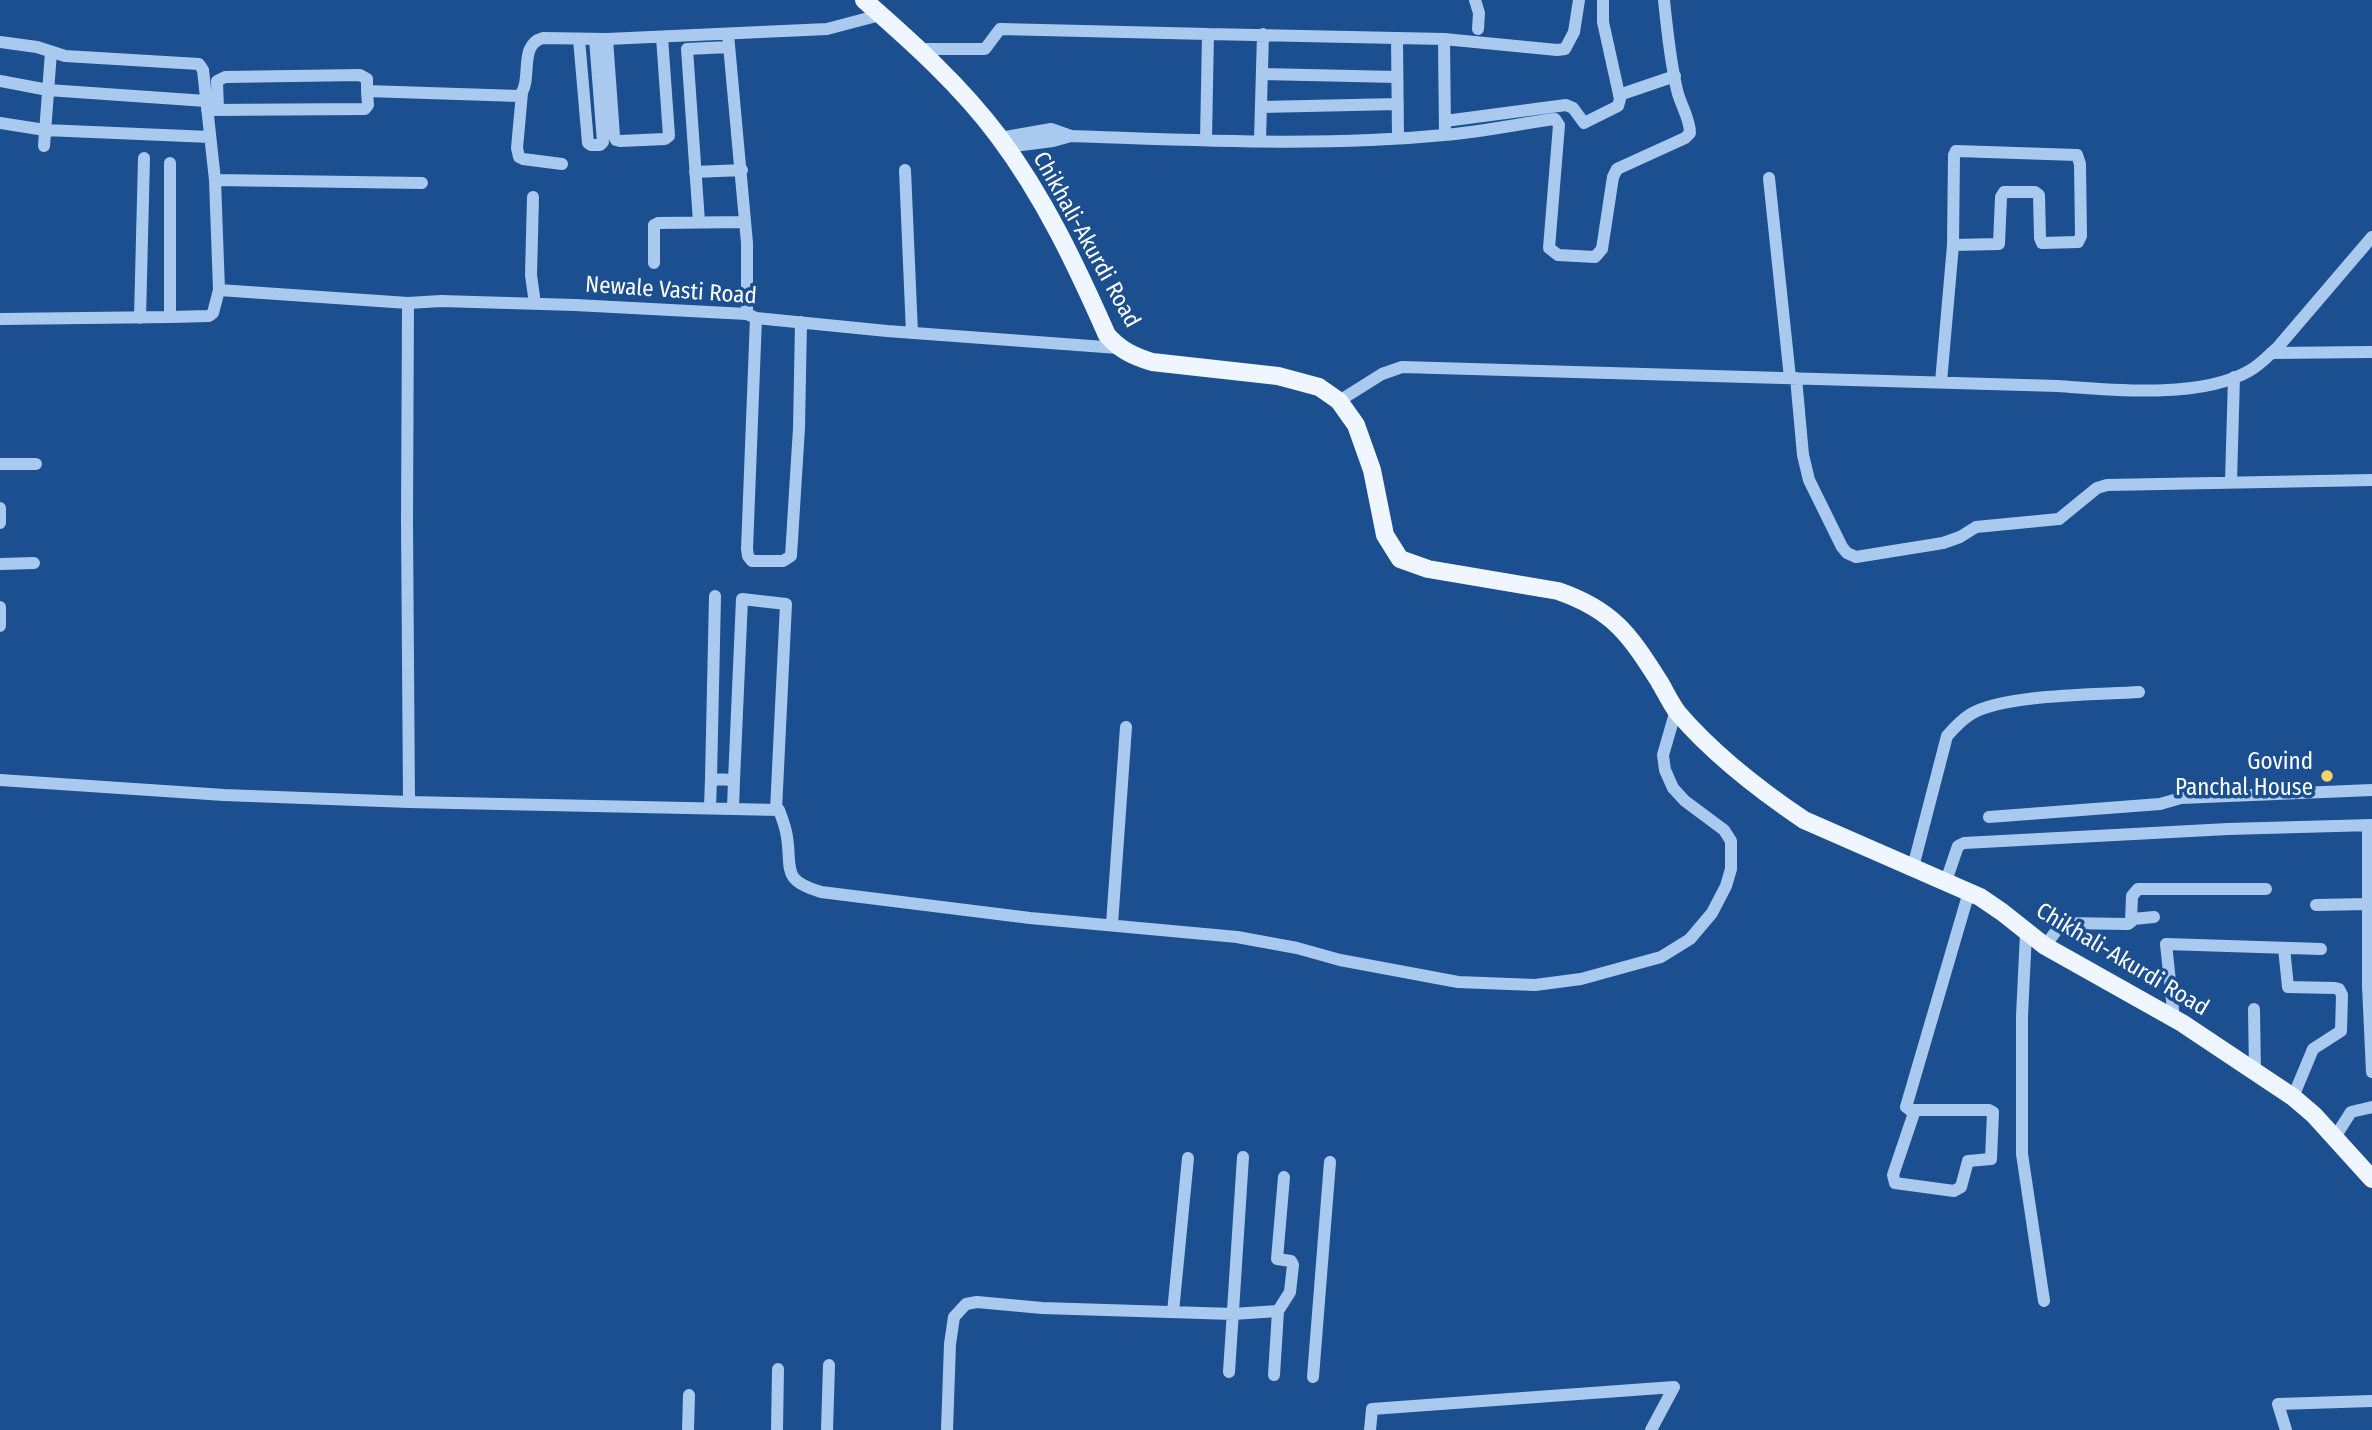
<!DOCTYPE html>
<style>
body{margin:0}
canvas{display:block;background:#1b4f8f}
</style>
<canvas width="2372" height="1430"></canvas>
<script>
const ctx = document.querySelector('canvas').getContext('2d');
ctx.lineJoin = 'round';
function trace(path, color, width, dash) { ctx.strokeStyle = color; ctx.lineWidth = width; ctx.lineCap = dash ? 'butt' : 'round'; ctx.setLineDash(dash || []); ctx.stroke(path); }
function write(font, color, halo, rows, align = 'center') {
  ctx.font = font + ' "Fira Sans Condensed",sans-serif'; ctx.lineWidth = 7; ctx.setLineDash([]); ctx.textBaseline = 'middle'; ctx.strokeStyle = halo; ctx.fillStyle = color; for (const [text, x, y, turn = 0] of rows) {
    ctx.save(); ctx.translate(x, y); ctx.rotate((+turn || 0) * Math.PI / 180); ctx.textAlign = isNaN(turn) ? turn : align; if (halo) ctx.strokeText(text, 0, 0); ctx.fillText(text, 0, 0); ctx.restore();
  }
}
trace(new Path2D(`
 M1475 0 1479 13 1478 29
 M728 34 747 243V314
 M579 39 588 143 591 145H600L603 142 595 39
 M607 39 614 136 616 140 620 141 665 139 669 136 662 37
 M1397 39 1398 138
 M1444 39 1557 50 1565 49 1574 32 1579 0
 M0 42 37 47 65 56 199 64 203 70 215 180
 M917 49H985L1000 29 1208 34
 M1262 74 1397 77
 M0 81 48 90 206 101
 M522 93 517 148 519 157 523 159 562 164
 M1619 95 1675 76
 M1261 107 1398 104
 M207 110 365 109 368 105 367 91 519 96C534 81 517 45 543 38L607 39 827 29 880 15
 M218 110 217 81 225 77 360 75 367 79V91
 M1445 121 1566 105 1573 108 1584 123 1618 106 1620 99 1603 22V0
 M0 123 45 130 210 137
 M1000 138 1051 129 1071 136
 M1206 140 1208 34 1444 39 1445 135
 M1260 140 1263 34
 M44 146 51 52
 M1006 147 1053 141 1071 136C1195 140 1320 147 1444 135 1481 132 1518 124 1555 119L1559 125 1549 248 1558 255 1595 257 1602 249 1613 177 1617 169 1685 138 1690 133C1690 118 1680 104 1677 90 1670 60 1667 30 1664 0
 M905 170 912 333
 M695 172 742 170
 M1769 178 1790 378
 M533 197 531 275 535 304
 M699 222 687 49 729 47
 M654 263V225L658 223 745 222
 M219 290 408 303 441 301 575 305 747 314 756 318 887 331 1118 348
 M408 303 407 521 409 802
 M170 317 209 316 213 313 219 290 215 180 422 183
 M140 318 144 158
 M756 318 747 549 748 556 752 561H783L791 556 799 428 801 322
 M0 319 170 317V163
 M2271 353 2372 352
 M1796 378 1803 455 1809 480 1842 547 1847 553 1856 557 1943 543 1960 537 1976 527 2059 519 2097 488 2107 485 2372 480
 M1941 382 1953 245 1999 244 2001 197 2004 192H2035L2039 195 2040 238 2042 243 2078 242 2081 236 2080 164 2077 155 1956 151 1954 155 1953 245
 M1339 401 1382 374 1402 367 2058 386C2113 390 2200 399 2249 371 2260 365 2269 355 2278 347L2372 237
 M0 464H36
 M2231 482 2234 377
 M0 508V523
 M0 564 34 563
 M715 596 711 779 734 780 733 808
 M0 607V626
 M0 780 224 795 409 802 779 810C782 818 786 828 787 837 792 870 781 880 821 892L1030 918 1237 937 1297 948 1340 960 1458 982 1535 985 1581 979 1661 957 1690 939 1712 913 1726 886 1731 869V841L1724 830 1685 801 1673 788 1665 770 1663 755 1676 710
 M734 780 742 599 786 604 776 810
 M710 807 711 779
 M1989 817 2160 804 2181 798 2372 790
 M2368 825V986L2372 1072
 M1913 867 1947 736C1954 728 1961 720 1971 714 2005 694 2097 695 2139 692
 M1946 881 1958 846 1964 843 2228 829 2372 825
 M2316 905 2368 904
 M2133 919 2154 917
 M1112 924 1126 727
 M2026 933 2022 1016V1154L2044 1301
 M2045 946 2062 923 2128 924 2131 922 2132 896 2138 889H2266
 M2284 948 2288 987 2335 988 2339 989 2342 995 2341 1031 2313 1049 2293 1097
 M2254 1009 2255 1072
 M2174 1019 2166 944 2321 949
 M1915 1110 1893 1175 1895 1183 1954 1191 1961 1187 1968 1161 1991 1159 1993 1112 1989 1110H1910L1906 1107 1969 892
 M2335 1137 2351 1112 2372 1107
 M1173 1312 1188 1158
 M1229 1372 1243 1157
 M1274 1375 1278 1311 1290 1292 1293 1265 1291 1261 1277 1259 1284 1177
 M1313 1377 1330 1162
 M688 1430 689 1395
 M777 1430 778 1369
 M827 1430 829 1365
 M947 1430 950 1344 954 1317 966 1304 977 1302 1042 1308 1233 1314 1278 1311
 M1370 1430 1372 1409 1674 1387
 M1651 1430 1674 1387
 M2286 1430 2278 1404 2372 1401`), '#a9c9ee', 12);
trace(new Path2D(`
 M864 0C912 42 961 86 999 137 1044 197 1077 267 1107 335 1120 350 1133 356 1152 362L1278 376 1319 387 1339 401 1356 425 1372 470 1385 535 1400 559 1428 569 1558 591C1613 610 1629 634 1659 681 1665 691 1671 704 1678 713 1714 755 1758 789 1804 820L1980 897 2002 912 2045 946 2182 1023 2293 1097 2314 1115 2372 1179`), '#f0f6ff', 18);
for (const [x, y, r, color] of [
 [2327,776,7,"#ffd166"]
]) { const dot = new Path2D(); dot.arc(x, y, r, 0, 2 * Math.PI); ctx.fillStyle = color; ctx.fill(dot); trace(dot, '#1b4f8f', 2.5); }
write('23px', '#fff', '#1b4f8f', [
 ["Chikhali-Akurdi Road",1086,240,61],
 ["Newale Vasti Road",671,291,4],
 ["Chikhali-Akurdi Road",2122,960,31]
]);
write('23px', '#fff', '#1b4f8f', [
 ["Govind",2313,763],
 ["Panchal House",2313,789]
], 'right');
</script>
